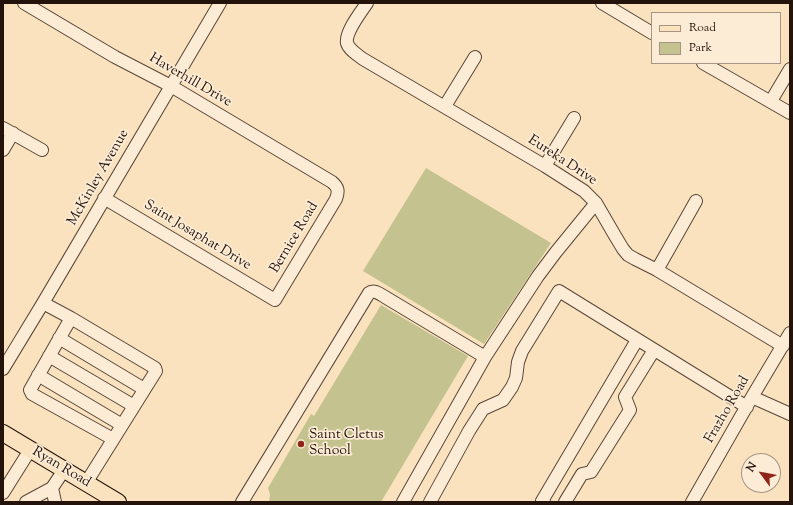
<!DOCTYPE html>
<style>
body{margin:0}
#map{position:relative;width:793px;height:505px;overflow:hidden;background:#fae2bf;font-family:"Sorts Mill Goudy",serif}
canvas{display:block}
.frame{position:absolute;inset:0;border:4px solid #24130b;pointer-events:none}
.legend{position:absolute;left:651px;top:12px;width:130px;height:52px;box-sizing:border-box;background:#fcecd5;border:1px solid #a69584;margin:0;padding:5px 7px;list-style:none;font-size:12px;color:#24130b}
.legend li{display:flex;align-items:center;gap:8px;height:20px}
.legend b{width:20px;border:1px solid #a69584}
.north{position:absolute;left:741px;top:453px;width:40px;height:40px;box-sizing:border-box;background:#fcecd5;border:1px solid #a69584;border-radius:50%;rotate:302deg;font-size:11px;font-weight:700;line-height:16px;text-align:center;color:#24130b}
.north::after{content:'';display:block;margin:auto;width:14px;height:18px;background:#8f2418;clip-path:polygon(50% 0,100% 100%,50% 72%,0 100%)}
</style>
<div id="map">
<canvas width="793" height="505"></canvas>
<div class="frame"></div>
<ul class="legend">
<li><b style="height:5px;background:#fae2bf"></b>Road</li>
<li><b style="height:11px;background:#c4c28e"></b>Park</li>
</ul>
<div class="north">N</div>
</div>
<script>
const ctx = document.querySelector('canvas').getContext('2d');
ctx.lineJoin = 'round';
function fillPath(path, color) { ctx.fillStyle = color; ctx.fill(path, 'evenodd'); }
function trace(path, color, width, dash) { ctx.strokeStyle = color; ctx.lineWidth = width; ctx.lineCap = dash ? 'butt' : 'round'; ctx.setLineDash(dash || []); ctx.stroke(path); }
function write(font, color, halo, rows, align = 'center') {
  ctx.font = font + ' "Sorts Mill Goudy",serif'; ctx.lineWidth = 3.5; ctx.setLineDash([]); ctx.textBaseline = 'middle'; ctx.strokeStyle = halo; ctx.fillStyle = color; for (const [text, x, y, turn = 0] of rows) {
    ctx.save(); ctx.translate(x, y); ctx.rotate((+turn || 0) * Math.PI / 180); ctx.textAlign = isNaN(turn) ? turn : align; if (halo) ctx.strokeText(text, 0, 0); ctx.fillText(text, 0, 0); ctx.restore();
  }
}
fillPath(new Path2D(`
 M426 168 551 243 484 344 363 271Z
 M381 305 468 356 381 502H269L270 494 268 488 311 414 314 416Z`), '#c4c28e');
const minor = new Path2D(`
 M24 3 115 57 171 86 332 182C338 187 339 191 336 199L275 300 104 198
 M367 3C361 12 345 32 347 43 349 50 358 55 363 59L545 166 584 191 596 203 614 234 623 249 628 255 635 259 657 270 783 346
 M602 3 652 33
 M703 63 790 113
 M771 101 790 69
 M445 106 475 57
 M3 128 42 150
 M3 150 13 133
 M545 166 574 118
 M657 270 696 201
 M43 303 71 318 30 390 32 394 113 439
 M71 318 155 368 156 371 86 483
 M59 338 144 389
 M49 356 134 406
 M3 369 43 303 220 3
 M38 375 122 425
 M752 397 790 414
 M52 488 55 502
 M3 493 30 450
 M26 502 52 488 64 470
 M242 502 369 293C374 289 380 294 385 297L485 357
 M403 502 485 357 538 276 556 252 596 203
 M430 502 469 431 483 409 503 400 512 387 516 378 518 362 522 351 559 291 747 407
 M544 502 542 501 637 340
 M565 502 582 474 591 472 630 410 625 397 654 350
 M692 502 752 397 790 333`);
const major = new Path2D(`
 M3 433 118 502`);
trace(minor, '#5a4738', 14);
trace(major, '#24130b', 18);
trace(minor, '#fcecd5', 12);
trace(major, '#fae2bf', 16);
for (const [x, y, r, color] of [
 [301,444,4,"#8f2418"]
]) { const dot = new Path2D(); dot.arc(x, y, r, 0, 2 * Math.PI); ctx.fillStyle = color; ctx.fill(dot); trace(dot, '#fcecd5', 1.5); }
write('14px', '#24130b', '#fcecd5', [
 ["Haverhill Drive",190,81,30],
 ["Eureka Drive",562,161,33],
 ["McKinley Avenue",99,178,-60],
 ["Saint Josaphat Drive",197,236,31],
 ["Bernice Road",295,238,-59],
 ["Frazho Road",728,410,-60],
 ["Ryan Road",61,468,31]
]);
write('14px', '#24130b', '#fcecd5', [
 ["Saint Cletus",309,436],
 ["School",309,452]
], 'left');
</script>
